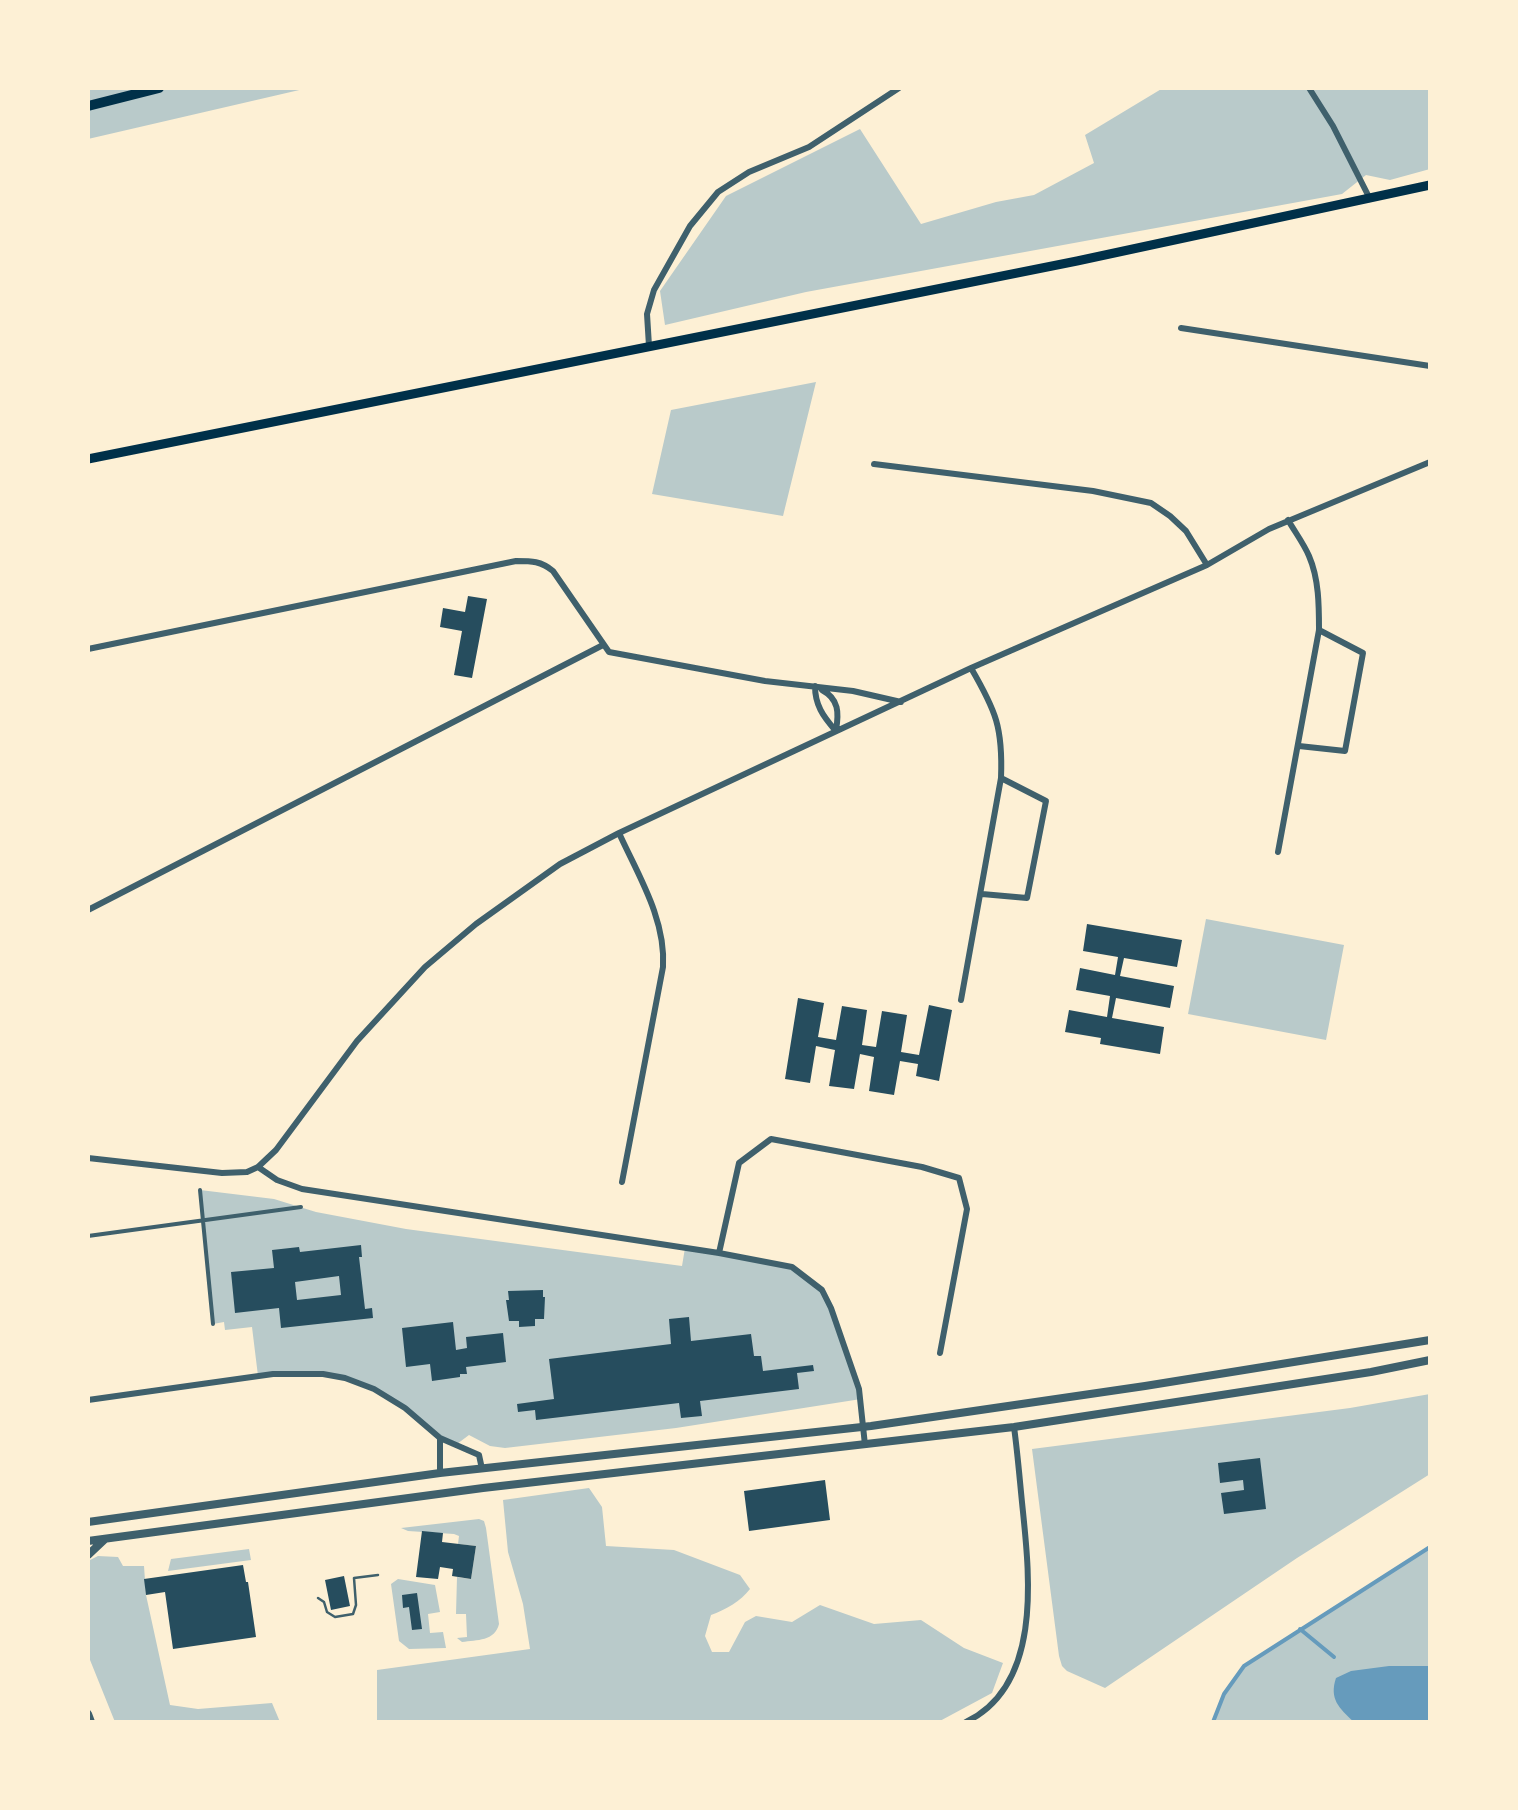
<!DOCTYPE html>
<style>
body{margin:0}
#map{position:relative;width:1518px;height:1810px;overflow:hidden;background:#fdf0d5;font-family:Arial,sans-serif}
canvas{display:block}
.frame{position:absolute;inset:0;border:90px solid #fdf0d5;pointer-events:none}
</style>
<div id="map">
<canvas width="1518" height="1810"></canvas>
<div class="frame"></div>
</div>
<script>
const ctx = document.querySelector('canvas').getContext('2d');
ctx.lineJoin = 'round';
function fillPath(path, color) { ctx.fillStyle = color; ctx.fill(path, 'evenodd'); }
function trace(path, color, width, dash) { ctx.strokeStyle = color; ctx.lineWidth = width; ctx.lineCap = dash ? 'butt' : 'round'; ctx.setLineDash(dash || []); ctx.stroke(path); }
fillPath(new Path2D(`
 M88 88H308L88 139Z
 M1163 88H1430V169L1390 180 1366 175 1342 194 806 292 665 325 660 291 726 196 860 129 921 224 996 202 1034 195 1094 163 1085 135Z
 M816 382 783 516 652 494 671 410Z
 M1206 919 1344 945 1326 1040 1188 1014Z
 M200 1190 274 1199 316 1212 406 1229 682 1266 685 1248 792 1267 822 1290 861 1399 676 1428 505 1448 490 1446 469 1435 457 1444 440 1438 405 1408 374 1389 323 1374 258 1376 252 1327 225 1330 224 1322 213 1324Z
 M1430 1394V1474L1297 1558 1105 1688 1067 1671 1062 1666 1059 1656 1032 1449 1350 1408Z
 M589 1488 602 1507 606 1546 674 1550 740 1575 750 1589C741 1601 725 1610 711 1615L705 1636 712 1652H729L745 1622 756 1616 792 1622 820 1605 874 1624 921 1620 964 1648 1003 1663 992 1693 938 1722H377V1670L530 1649 523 1604 508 1552 503 1500Z
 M479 1519 484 1521 486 1528 499 1624C495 1641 477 1640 462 1642L457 1638 467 1637 466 1614H456L457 1577 471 1579 476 1546 458 1544 459 1536 454 1534 408 1531 401 1528Z
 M1430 1547V1722H1213L1224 1694 1244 1666Z
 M249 1549 251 1560 168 1571 171 1559Z
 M98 1556 118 1557 123 1566H144L146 1595 170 1705 198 1709 272 1703 280 1722H115L88 1655V1561Z
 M398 1579 435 1585 440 1612 428 1614 430 1633 443 1632 446 1648 409 1649 399 1641 391 1584Z`), '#b9caca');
fillPath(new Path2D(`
 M1389 1666H1430V1722H1354C1339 1708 1329 1699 1336 1678L1351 1671Z`), '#669bbc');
trace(new Path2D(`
 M1300 1629 1334 1657
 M1213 1722 1224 1694 1244 1666 1430 1547`), '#669bbc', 4);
fillPath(new Path2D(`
 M468 596 487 599 472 678 454 675 462 631 440 627 443 608 465 612Z
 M1087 924 1182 940 1177 967 1124 958 1120 976 1174 986 1170 1008 1116 998 1112 1018 1164 1027 1160 1054 1100 1044 1101 1038 1065 1032 1069 1010 1107 1017 1110 996 1076 990 1080 968 1115 975 1118 957 1083 951Z
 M798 998 824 1003 818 1037 836 1040 842 1006 867 1010 862 1045 876 1047 882 1011 907 1015 901 1052 919 1055 929 1005 952 1010 939 1081 916 1076 918 1064 900 1061 894 1095 869 1091 874 1057 860 1054 854 1089 829 1086 835 1050 816 1046 810 1083 785 1079Z
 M361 1245 362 1257H359L365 1309 372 1308 373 1318 281 1328 279 1308 235 1313 231 1272 274 1268 272 1250 299 1247 300 1252ZM339 1276 341 1295 297 1300 295 1282Z
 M543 1290V1297H545L544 1319H535V1326L519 1327V1321H509L506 1300H509L508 1291Z
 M689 1317 691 1341 751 1334 754 1356H761L763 1371 813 1365 814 1371 797 1373 799 1389 700 1401 702 1416 681 1418 679 1403 536 1420 535 1410 518 1412 517 1404 554 1399 549 1359 671 1344 669 1319Z
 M453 1322 456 1350 467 1348 466 1337 503 1333 506 1362 466 1367 467 1374H460V1377L432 1381 430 1364 406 1367 402 1328Z
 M1260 1458 1266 1509 1224 1514 1221 1493 1244 1490 1243 1480 1220 1483 1218 1463Z
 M825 1480 830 1520 749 1531 744 1491Z
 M422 1531 443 1533 442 1542 476 1546 471 1579 452 1576 453 1569 440 1567 438 1579 416 1577Z
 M243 1565 246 1582H248L256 1637 173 1649 165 1592 146 1595 144 1579Z
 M344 1576 350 1606 331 1610 325 1580Z
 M417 1593 422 1629 412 1630 409 1607 403 1608 402 1595Z`), '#264d5e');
trace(new Path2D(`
 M318 1598 324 1602 327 1612 335 1617 353 1614 356 1605 354 1578 378 1575`), '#3f606c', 2.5);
trace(new Path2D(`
 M200 1190 213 1324
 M88 1236 301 1207`), '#3f606c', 4);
trace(new Path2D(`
 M1309 88 1333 126 1370 199
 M1181 328 1430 366
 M649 346 647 314 654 290 690 226 718 192 749 172 809 147 899 88
 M874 464 1093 491 1151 503 1170 516 1186 531 1207 565
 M88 649 516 561C532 561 541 561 553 571L609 652 765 681 853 691 901 702
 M815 686C815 705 823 716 835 730
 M822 690C839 699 839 713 836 730
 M1299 746 1345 751 1363 653 1319 630
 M619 833C638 875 666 919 663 967L622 1182
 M1278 852 1319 630C1319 606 1319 579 1309 556 1304 544 1295 532 1288 520
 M982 894 1027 898 1046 801 1001 778
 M88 910 603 645
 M961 1000 1001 778C1003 728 996 711 971 668
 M88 1158 222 1173 247 1172 258 1167 276 1150 357 1041 425 967 476 924 560 864 619 833 971 668 1207 565 1269 529 1430 462
 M258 1167 277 1180 302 1189 719 1253 792 1267 822 1290 831 1308 859 1389 865 1445
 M719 1253 739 1163 771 1139 922 1167 959 1178 967 1209 940 1353
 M88 1400 273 1374H323L345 1378 374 1389 405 1408 440 1438 479 1455 482 1469
 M440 1438V1473
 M966 1722C1041 1686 1030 1580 1023 1512 1020 1484 1018 1456 1014 1427`), '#3f606c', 6);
trace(new Path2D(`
 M88 1522 440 1473 871 1426 1145 1386 1430 1340
 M88 1541 483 1488 1014 1427 1371 1372 1430 1360
 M88 1555 105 1539
 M88 1714 91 1722`), '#3f606c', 8);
trace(new Path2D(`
 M88 459 1077 261 1430 185`), '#003049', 9);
trace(new Path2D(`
 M88 106 159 88`), '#003049', 10);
</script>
